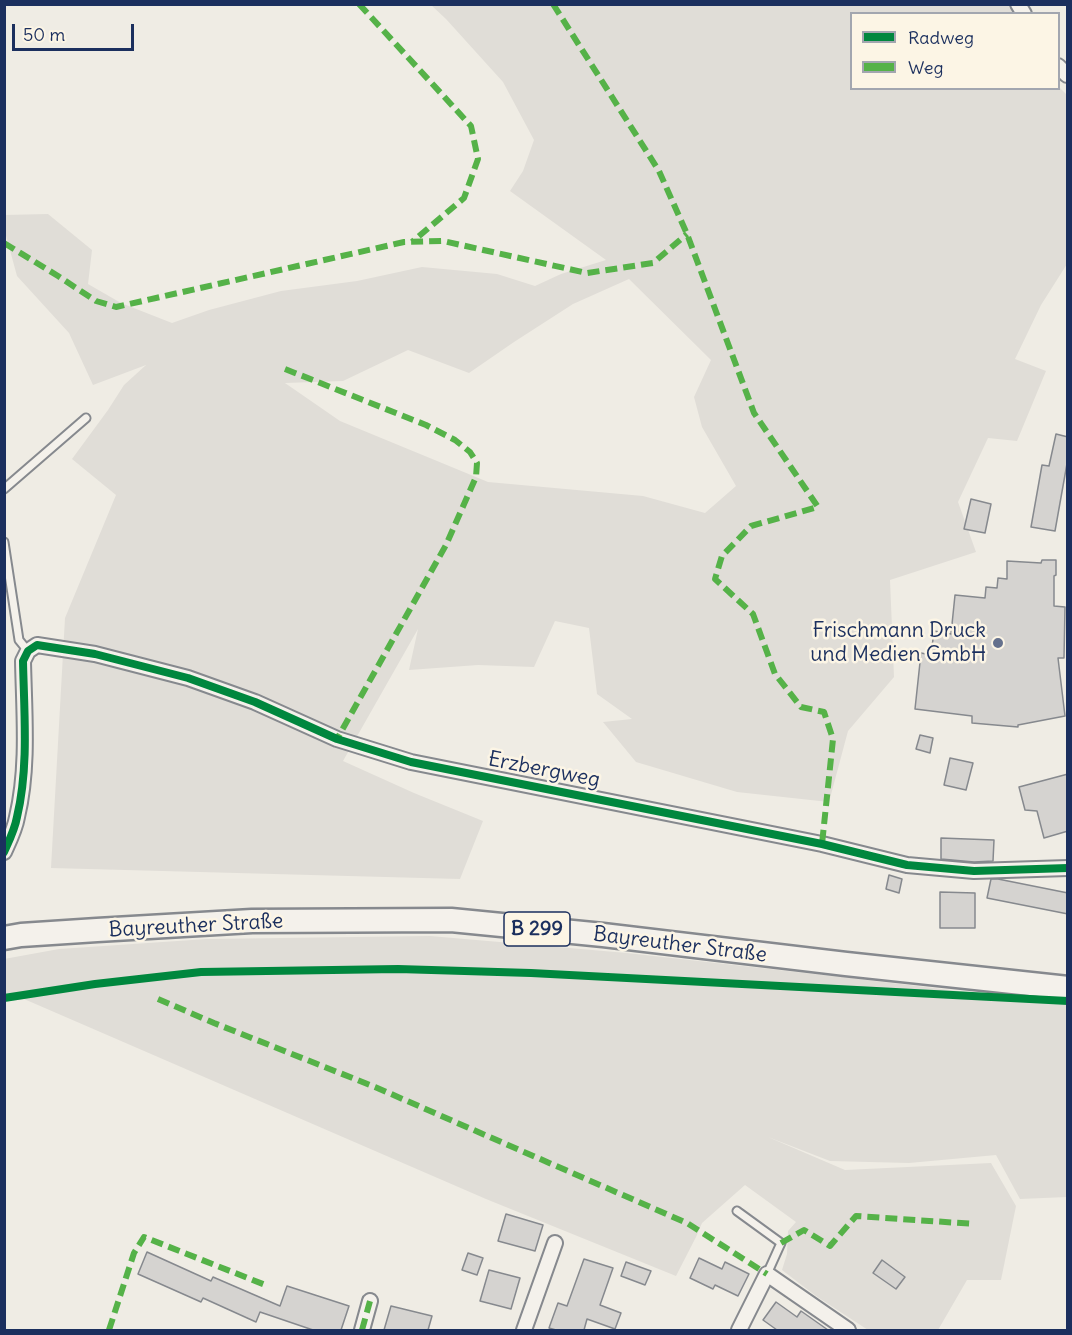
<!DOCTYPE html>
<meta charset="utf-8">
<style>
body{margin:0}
#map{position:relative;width:1072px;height:1335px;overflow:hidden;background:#efece4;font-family:Delius,sans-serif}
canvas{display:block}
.frame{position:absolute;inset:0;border:6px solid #1b2f5e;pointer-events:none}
.legend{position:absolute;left:850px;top:12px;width:210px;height:78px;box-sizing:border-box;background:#fcf5e5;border:2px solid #a2a6af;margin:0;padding:8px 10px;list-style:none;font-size:18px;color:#1b2f5e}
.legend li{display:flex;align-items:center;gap:12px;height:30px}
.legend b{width:30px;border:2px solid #a2a6af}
.scale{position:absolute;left:12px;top:24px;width:122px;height:27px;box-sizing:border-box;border:3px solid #1b2f5e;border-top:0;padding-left:8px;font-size:18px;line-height:21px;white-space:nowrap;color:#1b2f5e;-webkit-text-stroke:4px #fcf5e5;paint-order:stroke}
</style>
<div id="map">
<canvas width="1072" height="1335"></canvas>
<div class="frame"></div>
<ul class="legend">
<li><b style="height:8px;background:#00873e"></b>Radweg</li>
<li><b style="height:8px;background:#55b248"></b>Weg</li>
</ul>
<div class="scale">50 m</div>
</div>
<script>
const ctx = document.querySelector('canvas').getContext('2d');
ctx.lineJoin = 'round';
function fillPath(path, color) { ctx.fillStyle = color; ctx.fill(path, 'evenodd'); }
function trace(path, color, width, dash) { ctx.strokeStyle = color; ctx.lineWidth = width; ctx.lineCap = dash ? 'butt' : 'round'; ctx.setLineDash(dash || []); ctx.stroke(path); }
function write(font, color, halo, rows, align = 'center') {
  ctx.font = font + ' Delius,sans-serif'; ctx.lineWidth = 5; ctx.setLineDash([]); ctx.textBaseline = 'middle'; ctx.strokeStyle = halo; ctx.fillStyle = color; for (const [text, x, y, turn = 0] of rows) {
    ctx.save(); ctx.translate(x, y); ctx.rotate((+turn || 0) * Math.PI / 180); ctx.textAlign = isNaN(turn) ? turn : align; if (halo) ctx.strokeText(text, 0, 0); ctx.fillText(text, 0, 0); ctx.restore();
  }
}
fillPath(new Path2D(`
 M431 5H1023L1024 13 852 14V88H1058L1059 87 1067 95V264L1041 305 1015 359 1046 371 1017 441 988 438 958 502 976 552 890 580 894 677 848 731 829 802 737 792 636 762 603 722 632 719 597 694 589 628 555 621 534 667 478 665 409 670 418 629 343 761 414 793 483 821 460 879 51 868 65 618 116 495 72 459 108 410 124 385 146 365 93 385 69 333 17 276 5 232 4 215 48 214 92 250 88 284 121 303 172 323 209 310 281 291 357 281 422 267 497 274 535 286 561 274 606 260 510 191 523 171 534 140 503 82 446 19ZM629 279 711 360 694 397 702 427 736 486 705 513 643 496 488 482 340 421 285 383 343 381 408 350 469 373 514 342 573 304Z
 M430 936 627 953 850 978 1067 1004V1197L1020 1199 996 1155 909 1163 830 1161 768 1137 845 1170 991 1163 1016 1206 1001 1280H967L938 1330H868L816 1296 782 1270 787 1254 788 1231 796 1222 745 1185 702 1223 696 1237 676 1276 486 1199 24 999 5 1002 4 959 59 949 207 939Z`), '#e0ddd7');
const building = new Path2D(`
 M1056 434 1068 437V458L1055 531 1031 527 1042 465 1049 466Z
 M971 499 991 504 985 533 964 529Z
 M1042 560H1056V575L1054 576V606L1065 607 1064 658H1058L1065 716 1018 725V727L972 723V716L915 709 921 653 931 655 934 631 951 634 955 595 985 598 986 587 997 588 998 578 1007 579V561L1041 563Z
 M920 735 933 738 930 753 916 749Z
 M950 758 973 763 966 790 944 785Z
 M1068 774V831L1044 838 1037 811 1025 810 1019 787Z
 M941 838 994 840 993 861 974 862 941 859Z
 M889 875 902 879 899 893 886 889Z
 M991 879H998L1068 893V914L987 898Z
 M940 892 975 893V928H940Z
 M506 1214 543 1225 535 1251 498 1241Z
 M147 1252 211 1281 213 1277 280 1306 287 1286 349 1306 341 1330H313L260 1312 256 1322 203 1298 201 1302 138 1274Z
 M468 1253 483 1258 477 1275 462 1270Z
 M699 1258 722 1269 725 1262 749 1274 738 1296 715 1285 713 1289 690 1278Z
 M584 1259 613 1268 600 1305 621 1313 615 1329 587 1319 584 1330H556L549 1328 558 1303 567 1306Z
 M882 1260 905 1277 896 1289 873 1273Z
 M626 1262 651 1271 645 1285 621 1276Z
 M489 1270 520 1278 511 1309 480 1301Z
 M776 1302 797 1317 801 1311 828 1330H777L763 1320Z
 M391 1306 432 1316 428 1330H384Z`);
fillPath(building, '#d5d3d0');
trace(building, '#86898e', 1.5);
const service = new Path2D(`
 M4 489 86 418
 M4 542 19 640 28 651
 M737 1211 781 1243 767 1274`);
const minor = new Path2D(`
 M1018 4 1024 14
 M1058 66 1067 75
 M4 852C9 841 15 829 17 817 29 767 24 712 23 661L28 651 37 645 95 654 188 678 255 702 337 739 411 762 822 844 907 865 974 871 1068 868
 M362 1330 370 1301
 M524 1330 555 1243
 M739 1330 767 1274 848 1330`);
const primary = new Path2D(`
 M4 938 21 935 97 930 252 921 451 920 603 935 846 964 1068 988`);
trace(service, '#86898e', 11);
trace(minor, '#86898e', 18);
trace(primary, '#86898e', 27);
trace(service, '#f4f1eb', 7);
trace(minor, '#f4f1eb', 14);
trace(primary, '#f4f1eb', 22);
trace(new Path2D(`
 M359 4 471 126 478 159 464 198 412 242
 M553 4 659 171 687 234 754 413 818 507 751 526 722 556 715 579 753 614 775 674 801 707 824 712 833 739 822 844
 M1067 75H1068
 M4 243 58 276 96 301 116 307 404 242 443 241 587 273 653 263 687 234
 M285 369 426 425 455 440 470 452 477 463 476 477 446 545 337 739
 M158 999 214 1023 375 1087 687 1223 767 1274
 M781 1243 804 1230 830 1246 856 1216 975 1224
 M109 1330 134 1253 144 1237 268 1286
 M362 1330 370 1301`), '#55b248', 6, [12, 6]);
trace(new Path2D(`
 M4 852C9 841 15 829 17 817 29 767 24 712 23 661L28 651 37 645 95 654 188 678 255 702 337 739 411 762 822 844 907 865 974 871 1068 868
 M4 998 95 984 201 972 398 969 531 973 1068 1001`), '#00873e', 8);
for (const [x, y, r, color] of [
 [998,643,6,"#65718d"]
]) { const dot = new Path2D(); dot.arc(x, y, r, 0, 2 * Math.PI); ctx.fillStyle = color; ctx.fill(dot); trace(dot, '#fcf5e5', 2); }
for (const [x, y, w] of [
 [537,929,66]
]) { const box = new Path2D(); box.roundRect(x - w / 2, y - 17, w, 34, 4.5); ctx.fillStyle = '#fcf5e5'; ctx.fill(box); trace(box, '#1b2f5e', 1.5); }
write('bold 20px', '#1b2f5e', null, [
 ["B 299",537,929]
]);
write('21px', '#1b2f5e', '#fcf5e5', [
 ["Frischmann Druck",986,631],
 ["und Medien GmbH",986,655]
], 'right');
write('21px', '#1b2f5e', '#fcf5e5', [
 ["Erzbergweg",544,770,11],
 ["Bayreuther Straße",196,926,-3],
 ["Bayreuther Straße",680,945,7]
]);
</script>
